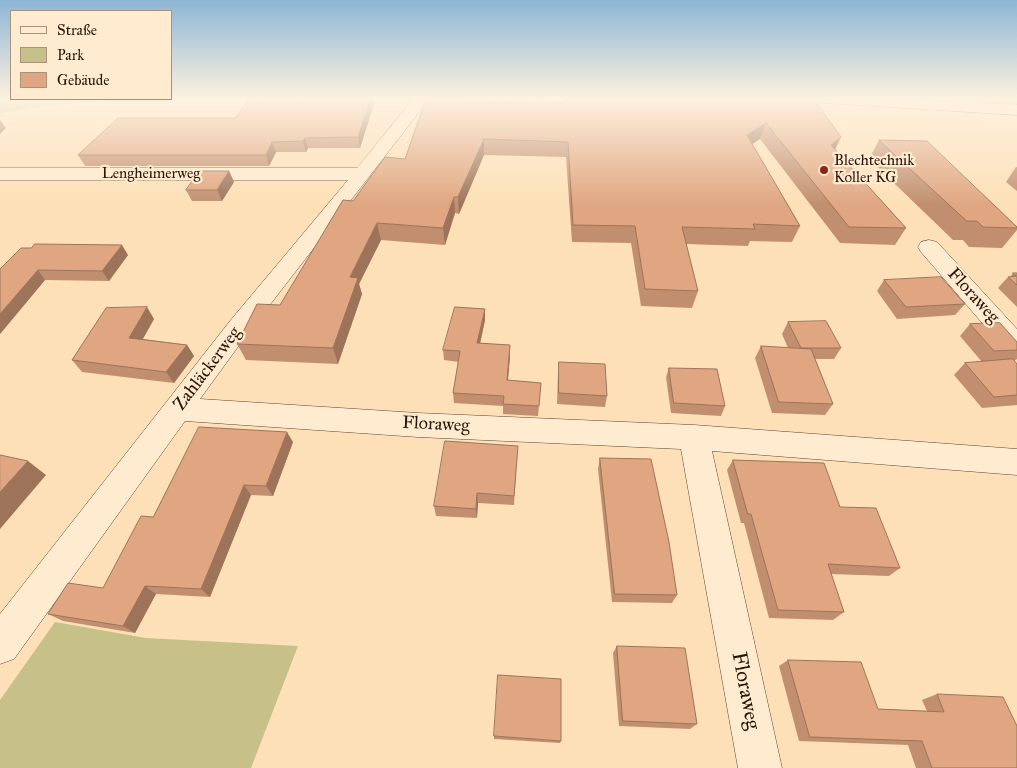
<!DOCTYPE html>
<meta charset="utf-8">
<style>
body{margin:0}
#map{position:relative;width:1017px;height:768px;overflow:hidden;background:#fde0b7;font-family:"IM FELL Great Primer",serif}
canvas{display:block}
.legend{position:absolute;left:10px;top:10px;width:162px;height:90px;box-sizing:border-box;background:#feebd0;border:1px solid #a8947e;margin:0;padding:6px 9px;list-style:none;font-size:15px;color:#281203}
.legend li{display:flex;align-items:center;gap:10px;height:25px}
.legend b{width:25px;border:1px solid #a8947e}
</style>
<div id="map">
<canvas width="1017" height="768"></canvas>
<ul class="legend">
<li><b style="height:6px;background:#feebd0"></b>Straße</li>
<li><b style="height:14px;background:#c8c089"></b>Park</li>
<li><b style="height:14px;background:#e0a681"></b>Gebäude</li>
</ul>
</div>
<script>
const ctx = document.querySelector('canvas').getContext('2d');
ctx.lineJoin = 'round';
function fillPath(path, color) { ctx.fillStyle = color; ctx.fill(path, 'evenodd'); }
function trace(path, color, width, dash) { ctx.strokeStyle = color; ctx.lineWidth = width; ctx.lineCap = dash ? 'butt' : 'round'; ctx.setLineDash(dash || []); ctx.stroke(path); }
function write(font, color, halo, rows, align = 'center') {
  ctx.font = font + ' "IM FELL Great Primer",serif'; ctx.lineWidth = 4.5; ctx.setLineDash([]); ctx.textBaseline = 'middle'; ctx.strokeStyle = halo; ctx.fillStyle = color; for (const [text, x, y, turn = 0] of rows) {
    ctx.save(); ctx.translate(x, y); ctx.rotate((+turn || 0) * Math.PI / 180); ctx.textAlign = isNaN(turn) ? turn : align; if (halo) ctx.strokeText(text, 0, 0); ctx.fillText(text, 0, 0); ctx.restore();
  }
}
fillPath(new Path2D(`
 M922 98H1017V105L1006 104Z
 M41 99H133L53 105 0 113V104Z
 M55 622 146 638 298 646 251 768H0V700Z`), '#c8c089');
const street = new Path2D(`
 M414 98H430L248 333 200 399 418 413 694 425 1017 449V475L712 451 782 768H738L681 449 418 437 185 421 14 659 0 664V614L230 321 348 180H0V168H357Z
 M816 98H893L1017 105V115L824 103 818 101Z
 M929 240 937 242 1017 329V355L1008 353 921 252 918 247 921 242Z`);
const highway = new Path2D(`
 M0 98H11L12 99 11 101 0 103Z`);
trace(street, '#5d4630', 1);
trace(highway, '#281203', 1);
fillPath(street, '#feebd0');
fillPath(highway, '#eec07c');
fillPath(new Path2D(`
 M301 98H376L360 148H308L306 152H276L269 166H85L78 155 235 118 260 102H298Z
 M564 98H813L835 149 906 228 895 245 840 243 760 139 752 144 800 226 792 242 750 241 748 246 686 244 698 291 692 308 641 306 631 243 572 242 566 157 484 155 459 214 455 213 445 245 381 240 359 284 362 294 338 364 246 360 237 344 280 305 353 201 405 159 564 103Z
 M879 140 1017 227V230L1002 248 969 247 963 240H953L869 159Z
 M1016 167H1017V191L1006 182Z
 M229 171 234 182 222 201H192L186 190Z
 M31 248 128 255 109 281 45 280 0 334Z
 M1013 273H1017V307L998 288 1008 277H1010Z
 M884 280 965 304 955 315 897 319 877 291Z
 M485 309V320L480 343 510 345V356L508 380 541 383 538 416 503 414V406L454 403 453 393 459 362 444 360 443 350Z
 M154 319 143 339 187 345 194 356 174 383 82 372 72 360Z
 M788 322 841 348 834 359H815L833 404 825 415 772 413 755 358 761 346 788 348 782 334Z
 M970 324 1017 342V359L1014 361 1017 364V405L982 408 954 375 965 363 982 362 960 336Z
 M559 362 607 396 605 407 557 404 558 373Z
 M669 368 725 406 721 416 671 413 666 377Z
 M293 442 273 496 251 495 210 597 156 594 135 633 63 621 48 614 103 588 153 517Z
 M517 456 514 505 478 503 477 518 436 516 434 506Z
 M600 458 677 595 672 603 612 602 598 469Z
 M733 460 840 507 900 568 889 576 831 574 844 612 833 620 769 618 744 523H741L727 470Z
 M617 646 697 724 690 729 619 726 613 653Z
 M788 660 878 709 927 711 922 700 937 694 1017 768H916L908 745 799 741 779 666Z
 M494 736 561 741 560 743 494 739Z`), '#c18f6f');
fillPath(new Path2D(`
 M371 98H376L360 148 358 137Z
 M0 120 6 128 0 134Z
 M766 123 760 139 742 151 747 135Z
 M841 137 834 152 831 145Z
 M305 138 308 148 306 152 303 141Z
 M484 139V155L459 214 458 197Z
 M272 142 276 152 269 166 266 155Z
 M229 171 234 182 222 201 217 190Z
 M454 197 455 213 445 245 443 228Z
 M377 223 381 240 359 284 362 294 338 364 333 348 350 277Z
 M122 245 128 255 109 281 102 271Z
 M38 270 45 280 0 334V314Z
 M147 307 154 319 137 349 129 338Z
 M485 309V320L478 353 477 343Z
 M187 345 194 356 174 383 166 372Z
 M510 345V356L507 390V380Z
 M287 432 293 442 273 496 266 486Z
 M28 461 46 475 0 529V492Z
 M244 485 251 495 210 597 201 589Z
 M477 493 478 503 477 518 476 509Z
 M145 586 156 594 135 633 123 626Z`), '#9d745a');
const building = new Path2D(`
 M251 98H253L260 102H298L301 98H371L358 137 305 138 303 141 272 142 266 155H78L118 118H235Z
 M565 98H813L841 137 831 145 906 228 849 227 766 123 747 135 800 226 753 224 755 229 682 227 698 291 645 289 635 226 573 225 568 142 484 139 458 197H454L443 228 377 223 350 277 358 278 333 348 237 344 257 304 280 305 343 200 353 201 385 157 405 159 426 99 565 103Z
 M879 140 927 141 1017 227V228L983 227 977 221H967Z
 M200 171H229L217 190H186Z
 M35 244 122 245 102 271 38 270 0 314V269L21 248H31Z
 M1013 273H1017V285L1008 277 1016 276Z
 M941 277 965 304 906 307 884 280Z
 M147 307 129 338 187 345 166 372 72 360 106 308Z
 M455 307 485 309 477 343 510 345 507 380 541 383 539 406 503 404 504 396 453 393 460 351 443 350Z
 M826 321 841 348H801L788 322Z
 M1000 323 1017 342V350L994 351 970 324Z
 M761 346 811 349 833 404 779 402Z
 M1013 359 1017 364V395L994 397 965 363Z
 M559 362 605 364 607 396 559 393Z
 M669 368 717 369 725 406 674 403Z
 M199 427 287 432 266 486 244 485 201 589 145 586 123 626 48 614 68 583 103 588 141 516 153 517Z
 M445 441 518 446 514 496 477 493 476 509 434 506Z
 M0 455 28 461 0 492Z
 M600 458 651 459 669 542 677 595 615 594Z
 M733 460 824 463 840 507 876 508 900 568 828 564 844 612 778 610 751 514H748Z
 M617 646 685 648 697 724 623 721Z
 M788 660 861 662 878 709 944 712 937 694 1003 697 1017 726V768H932L922 741 810 737Z
 M498 675 561 679V741L494 736Z`);
fillPath(building, '#e0a681');
trace(building, '#9d745a', 1);
const sky = ctx.createLinearGradient(0, 0, 0, 205);
sky.addColorStop(0, '#8db6d6');
sky.addColorStop(0.48, '#fef1df');
sky.addColorStop(1, '#fef1df00');
ctx.fillStyle = sky;
ctx.fillRect(0, 0, 1017, 205);
for (const [x, y, r, color] of [
 [824,170,5,"#8f2418"]
]) { const dot = new Path2D(); dot.arc(x, y, r, 0, 2 * Math.PI); ctx.fillStyle = color; ctx.fill(dot); trace(dot, '#feebd0', 2); }
write('15px', '#281203', '#feebd0', [
 ["Blechtechnik",834,161],
 ["Koller KG",834,178]
], 'left');
write('15px', '#281203', '#feebd0', [
 ["Lengheimerweg",151,174]
]);
write('18px', '#281203', '#feebd0', [
 ["Floraweg",973,296,48],
 ["Zahläckerweg",208,369,-53],
 ["Floraweg",436,425,3]
]);
write('21px', '#281203', '#feebd0', [
 ["Floraweg",745,691,79]
]);
</script>
